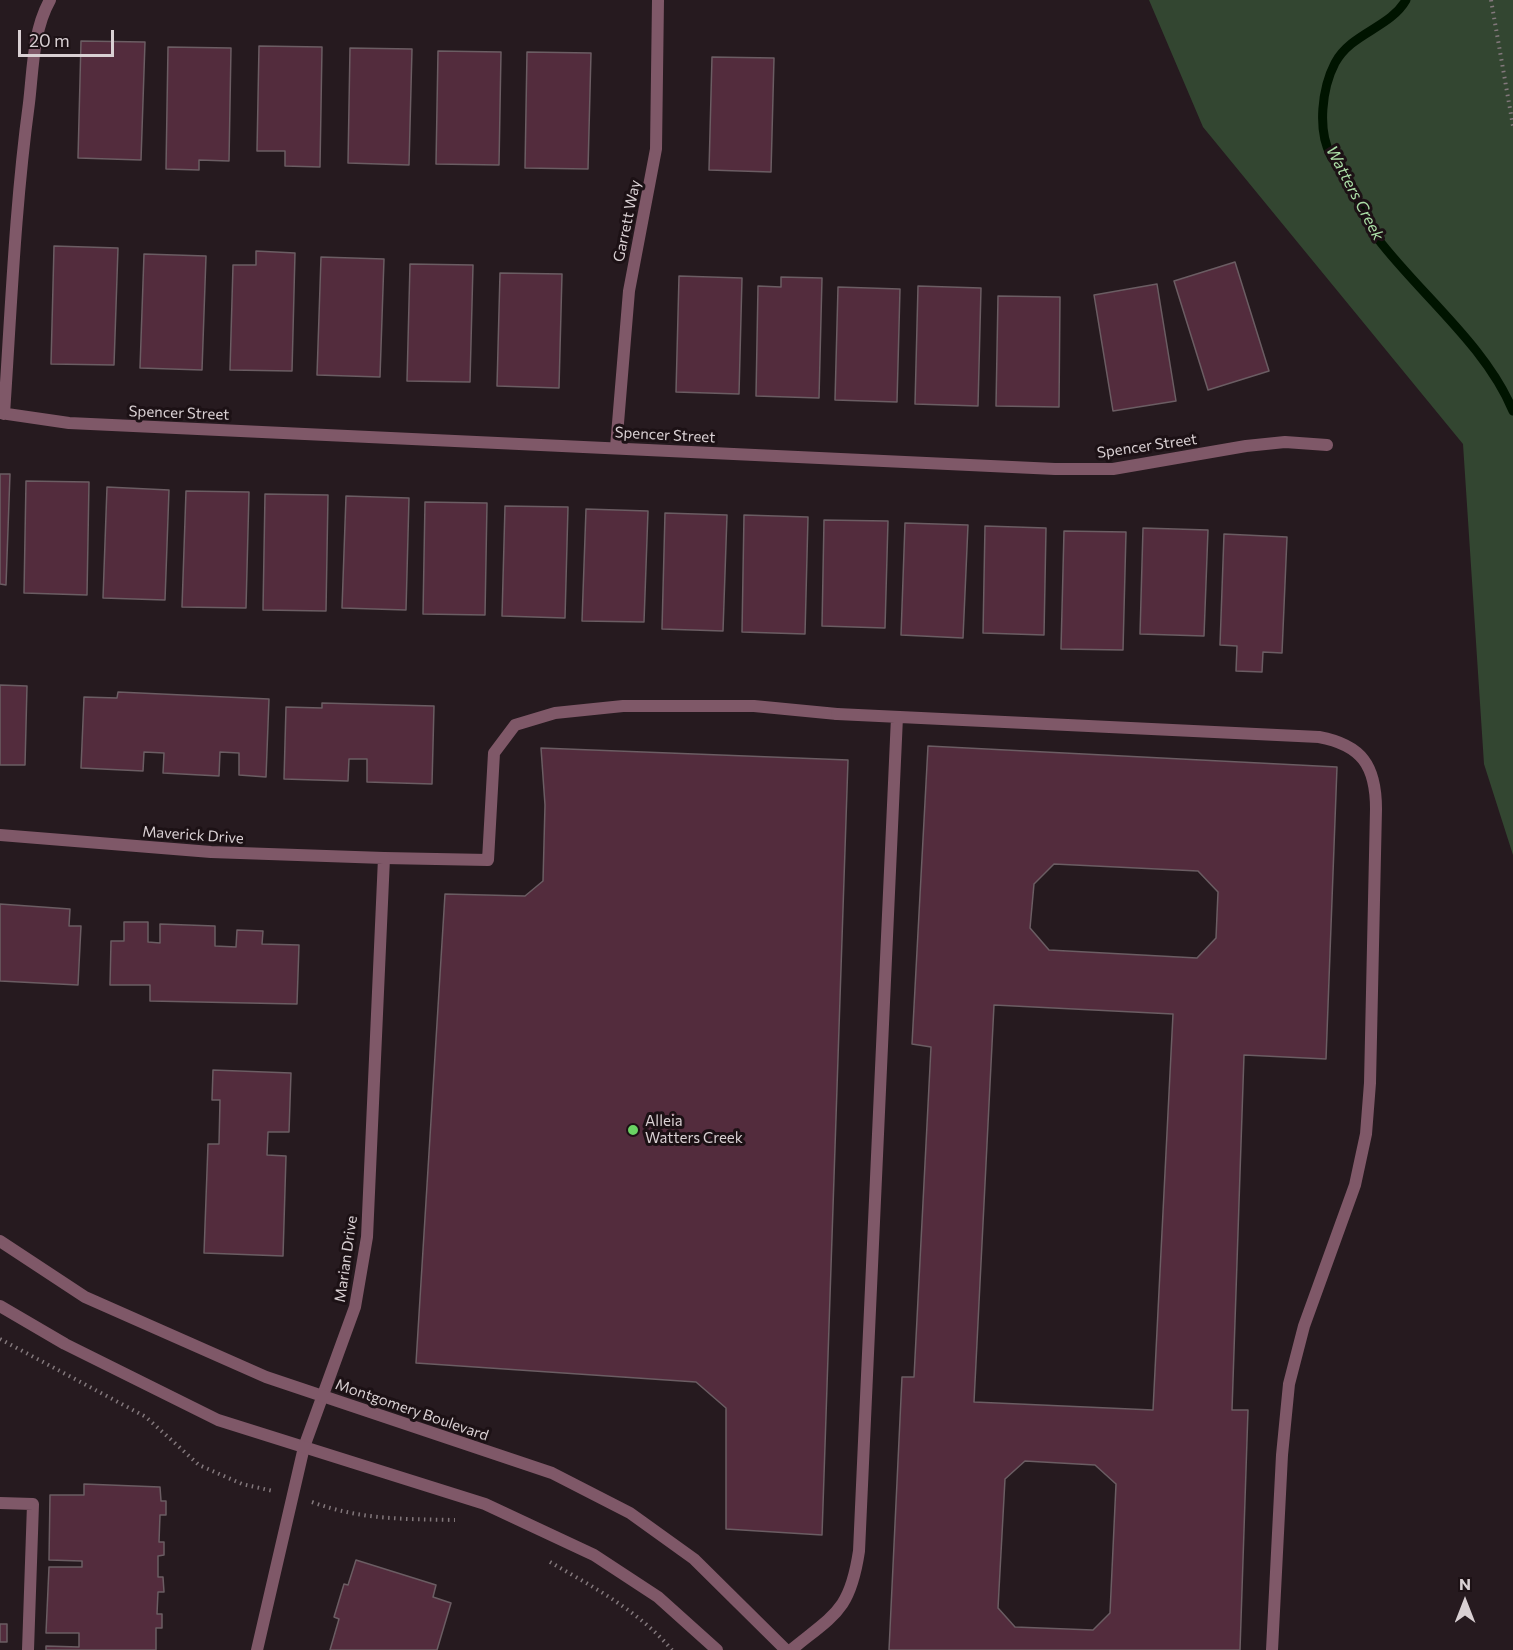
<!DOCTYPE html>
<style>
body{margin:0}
#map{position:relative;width:1513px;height:1650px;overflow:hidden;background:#261a1f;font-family:Commissioner,sans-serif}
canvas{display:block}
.north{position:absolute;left:1435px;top:1572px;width:60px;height:60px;-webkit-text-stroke:4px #1c1115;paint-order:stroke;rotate:0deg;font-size:16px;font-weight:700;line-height:24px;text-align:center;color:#d9d0d3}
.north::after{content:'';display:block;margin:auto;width:21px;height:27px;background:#d9d0d3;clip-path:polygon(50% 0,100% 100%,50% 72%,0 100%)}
.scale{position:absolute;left:18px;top:30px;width:96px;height:27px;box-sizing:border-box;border:3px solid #d9d0d3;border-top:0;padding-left:8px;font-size:18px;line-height:21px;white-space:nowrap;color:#d9d0d3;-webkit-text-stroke:4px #1c1115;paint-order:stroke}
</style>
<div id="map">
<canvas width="1513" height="1650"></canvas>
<div class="north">N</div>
<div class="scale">20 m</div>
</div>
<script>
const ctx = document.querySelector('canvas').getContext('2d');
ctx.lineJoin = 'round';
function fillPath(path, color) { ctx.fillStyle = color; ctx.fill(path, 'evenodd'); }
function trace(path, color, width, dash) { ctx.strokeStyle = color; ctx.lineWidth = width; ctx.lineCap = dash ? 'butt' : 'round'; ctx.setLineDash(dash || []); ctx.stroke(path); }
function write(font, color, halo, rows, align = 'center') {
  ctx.font = font + ' Commissioner,sans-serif'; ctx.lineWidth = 6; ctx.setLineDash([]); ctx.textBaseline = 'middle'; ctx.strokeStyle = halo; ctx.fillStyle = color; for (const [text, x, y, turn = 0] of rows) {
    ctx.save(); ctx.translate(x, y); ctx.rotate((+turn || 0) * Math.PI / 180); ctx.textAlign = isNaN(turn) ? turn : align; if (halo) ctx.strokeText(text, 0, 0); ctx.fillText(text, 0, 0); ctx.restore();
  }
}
fillPath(new Path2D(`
 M1149 0H1513V855L1484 764 1463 444 1203 127Z`), '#334631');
trace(new Path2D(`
 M1406 0C1390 28 1351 33 1335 63 1322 88 1317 130 1331 156 1336 164 1344 169 1348 178 1358 198 1364 221 1378 239 1421 295 1486 346 1513 411`), '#001400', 9);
const building = new Path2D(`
 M81 41 145 42 141 160 78 158Z
 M259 46 322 47 320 167 285 166V151H257Z
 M168 47 231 48 229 161 199 160V170L166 169Z
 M350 48 412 49 409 165 348 163Z
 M438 51 501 52 499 165 436 164Z
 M527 52 591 53 588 169 525 168Z
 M712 57 774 58 771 172 709 170Z
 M54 246 118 248 114 365 51 364Z
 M256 251 295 253 292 371 230 370 233 265H256Z
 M144 254 206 256 202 370 140 368Z
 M321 257 384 259 380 377 317 375Z
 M1235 262 1269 371 1208 390 1174 281Z
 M410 264 473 265 470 382 407 381Z
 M500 273 562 274 559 388 497 386Z
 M679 276 742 278 739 394 676 392Z
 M781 277 822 278 819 398 756 396 758 286 781 287Z
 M1157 284 1176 401 1113 411 1094 295Z
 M918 286 981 288 978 406 915 404Z
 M838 287 900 289 897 402 835 400Z
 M998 296 1060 297 1059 407 996 406Z
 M0 474H10L6 585 0 584Z
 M26 481 89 482 87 595 24 593Z
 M107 487 169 490 165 600 103 598Z
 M186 491 249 492 246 608 182 607Z
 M265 494 328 495 326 611 263 610Z
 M346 496 409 498 406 610 342 608Z
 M425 502 487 503 485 615 423 614Z
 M505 506 568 507 565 618 502 616Z
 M586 509 648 511 644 622 582 621Z
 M665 513 727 515 723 631 662 629Z
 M744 515 808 517 805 634 742 632Z
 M824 520 888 521 885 628 822 626Z
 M905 523 968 525 963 638 901 635Z
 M985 526 1046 528 1044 635 983 633Z
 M1143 528 1208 530 1204 636 1140 634Z
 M1064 531 1126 532 1123 650 1061 649Z
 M1224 534 1287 537 1282 653 1263 652 1262 672 1236 671 1237 646 1220 645Z
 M0 685 27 686 25 765H0Z
 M118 692 269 699 266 777 239 775V753L220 752 219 776 163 773 164 753 144 752 143 771 81 768 84 697 117 698Z
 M322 703 434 706 432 784 367 782V759H349L348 781 284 779 286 707 322 708Z
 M928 746 1337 767 1326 1059 1244 1055 1232 1410H1248L1240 1650H889L902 1377H914L931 1047 912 1044ZM1054 864 1198 871 1218 892 1216 938 1197 958 1049 950 1030 928 1034 884ZM994 1005 1173 1014 1153 1410 974 1402ZM1025 1461 1095 1465 1116 1484 1110 1613 1093 1630 1015 1627 998 1608 1005 1479Z
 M541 748 848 760 822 1535 726 1529V1408L696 1382 416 1363 445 894 525 896 543 881 545 805Z
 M0 904 70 909 69 926H81L78 985 0 981Z
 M124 922H148V942L160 943V924L215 926V946L236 947 237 930 263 931 262 944 299 945 297 1004 150 1001V985H110L111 941H124Z
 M213 1070 291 1073 289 1132H268L267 1155 286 1156 283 1256 204 1253 208 1144H219L220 1100H212Z
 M84 1484 160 1487 161 1501H166V1515H160L159 1542H164V1555L158 1556V1577H163L164 1592H158L157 1614H162V1628H156V1650H46V1646L79 1647V1633H46L49 1567H82V1561L49 1560 50 1495H84Z
 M356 1560 436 1585 433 1597 451 1603 437 1650H330L339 1619 334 1617 344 1584 348 1585Z
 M0 1624H7V1642H0Z`);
fillPath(building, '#532c3d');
trace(building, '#6b5d63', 1.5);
trace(new Path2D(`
 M1491 0 1513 126
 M0 1339 146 1417 199 1465 242 1484 273 1491
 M312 1502C361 1520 404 1519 455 1520
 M550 1562C593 1587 639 1611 672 1650`), '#83787c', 4, [1.5, 4.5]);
trace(new Path2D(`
 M384 858 488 860 494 753 515 725 555 713 623 706H754L837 714
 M0 1503 33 1504 28 1650`), '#7f5868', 12);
trace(new Path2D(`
 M0 413 69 423 1055 469H1113L1246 446 1285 442 1327 445
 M4 414C11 310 15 206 29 103 33 69 33 30 50 0
 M616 447 629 291 656 149 658 0
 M837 714 1319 737C1362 745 1376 766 1376 809L1370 1083 1366 1134 1355 1185 1304 1326 1289 1384 1282 1455 1272 1650
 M0 835 211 852 384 858 367 1237 355 1307 304 1447 257 1650
 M791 1650C835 1614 850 1611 859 1551L897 717`), '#7f5868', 12);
trace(new Path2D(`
 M0 1241 85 1297 266 1377 552 1473 630 1513 694 1559 786 1650
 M0 1306 65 1344 218 1420 485 1504 594 1555 658 1597 717 1650`), '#7f5868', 12);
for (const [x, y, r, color] of [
 [633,1130,6,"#6ad363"]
]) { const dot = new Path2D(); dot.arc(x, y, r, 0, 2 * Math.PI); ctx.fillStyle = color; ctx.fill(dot); trace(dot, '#1c1115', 2); }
write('15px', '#d9d0d3', '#1c1115', [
 ["Garrett Way",627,221,-78],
 ["Spencer Street",179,413,2],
 ["Spencer Street",665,435,3],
 ["Spencer Street",1147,446,-8],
 ["Maverick Drive",193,835,4],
 ["Marian Drive",346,1259,-82],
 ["Montgomery Boulevard",412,1410,19]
]);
write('15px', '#d9d0d3', '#1c1115', [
 ["Alleia",645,1121],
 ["Watters Creek",645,1138]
], 'left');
write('italic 16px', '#acdfa7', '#1c1115', [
 ["Watters Creek",1355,193,62]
]);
</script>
